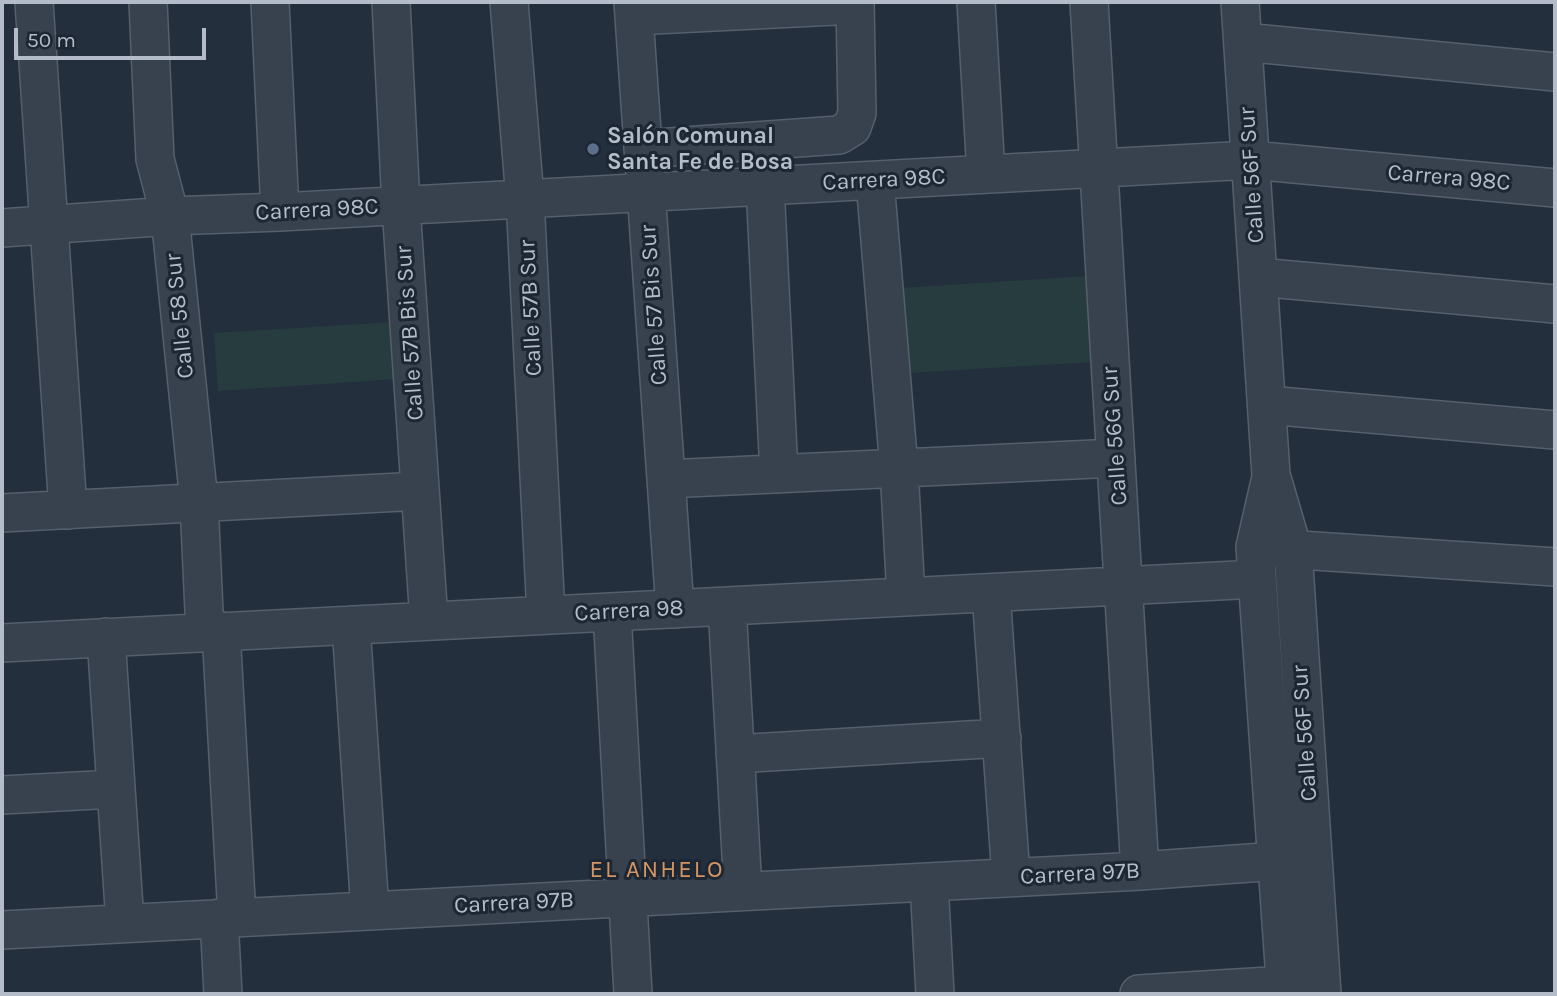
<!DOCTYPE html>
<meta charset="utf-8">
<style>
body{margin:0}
#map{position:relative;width:1557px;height:996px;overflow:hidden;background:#242f3e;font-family:Karla,sans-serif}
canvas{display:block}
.frame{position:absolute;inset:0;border:4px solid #b4bcc9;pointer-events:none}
.scale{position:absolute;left:14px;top:28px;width:192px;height:32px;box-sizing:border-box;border:4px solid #b4bcc9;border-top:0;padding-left:9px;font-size:21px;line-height:24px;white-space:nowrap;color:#b4bcc9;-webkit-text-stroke:5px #1d2633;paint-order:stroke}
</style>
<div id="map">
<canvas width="1557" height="996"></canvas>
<div class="frame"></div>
<div class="scale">50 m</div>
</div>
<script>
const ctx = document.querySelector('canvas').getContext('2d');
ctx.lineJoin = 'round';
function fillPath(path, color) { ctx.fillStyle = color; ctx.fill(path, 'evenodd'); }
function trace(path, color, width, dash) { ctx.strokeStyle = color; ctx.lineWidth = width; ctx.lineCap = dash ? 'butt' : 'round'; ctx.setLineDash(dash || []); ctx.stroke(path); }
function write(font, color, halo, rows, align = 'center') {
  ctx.font = font + ' Karla,sans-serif'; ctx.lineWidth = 6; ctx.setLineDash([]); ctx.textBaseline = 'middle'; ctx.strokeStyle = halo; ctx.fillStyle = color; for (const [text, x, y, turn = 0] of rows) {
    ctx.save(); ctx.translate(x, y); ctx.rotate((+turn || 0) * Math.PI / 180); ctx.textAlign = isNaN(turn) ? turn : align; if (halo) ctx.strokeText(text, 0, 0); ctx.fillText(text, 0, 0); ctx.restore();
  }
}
fillPath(new Path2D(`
 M1087 276 1093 362 908 373 902 288Z
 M393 322 397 379 218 391 214 333Z`), '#263c3f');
const minor = new Path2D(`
 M34 2 68 510
 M148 2 155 159 170 216 199 502 205 633
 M270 2 280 212
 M391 2 401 206 429 621
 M509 2 525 199 546 615
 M633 2 675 609
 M976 2 986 174
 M1089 2 1140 871
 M1240 2 1271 475 1293 550 1322 994
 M634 16 855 5
 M1243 42 1555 72
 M643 149 839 135 852 127 857 113 855 2
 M764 164 779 474
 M875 181 899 468 906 597
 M2 228 170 216 280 212 1251 160 1555 188
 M1258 277 1555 304
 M1267 405 1555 430
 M1271 477 1255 547 1286 994
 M666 479 1116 458
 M2 513 420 491
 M1270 548 1555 567
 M991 593 1011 877
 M727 606 743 891
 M612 612 633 994
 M351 625 370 911
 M221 631 237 917
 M106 637 125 923
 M2 643 1257 579
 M735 754 1002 738
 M2 795 115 789
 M929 882 935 994
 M219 918 223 994
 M2 930 1140 871 1277 861
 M1139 994 1286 985`);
trace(minor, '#565f6c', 40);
trace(minor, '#38414e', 37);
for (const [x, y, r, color] of [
 [593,149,7,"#5c6f8a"]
]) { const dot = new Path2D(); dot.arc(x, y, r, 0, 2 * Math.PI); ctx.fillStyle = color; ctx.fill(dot); trace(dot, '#1d2633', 2.5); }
write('bold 23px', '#b4bcc9', '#1d2633', [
 ["Salón Comunal",607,136],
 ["Santa Fe de Bosa",607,162]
], 'left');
write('23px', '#b4bcc9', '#1d2633', [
 ["Calle 56F Sur",1252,175,-94],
 ["Carrera 98C",1449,178,5],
 ["Carrera 98C",884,180,-3],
 ["Carrera 98C",317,210,-3],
 ["Calle 57 Bis Sur",654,305,-94],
 ["Calle 57B Sur",531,308,-93],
 ["Calle 58 Sur",180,316,-96],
 ["Calle 57B Bis Sur",410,333,-94],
 ["Calle 56G Sur",1115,436,-94],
 ["Carrera 98",629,611,-3],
 ["Calle 56F Sur",1305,733,-94],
 ["Carrera 97B",1080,874,-3],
 ["Carrera 97B",514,903,-3]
]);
ctx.letterSpacing = '2px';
write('24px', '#d59563', '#1d2633', [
 ["EL ANHELO",657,870]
]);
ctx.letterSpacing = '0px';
</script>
